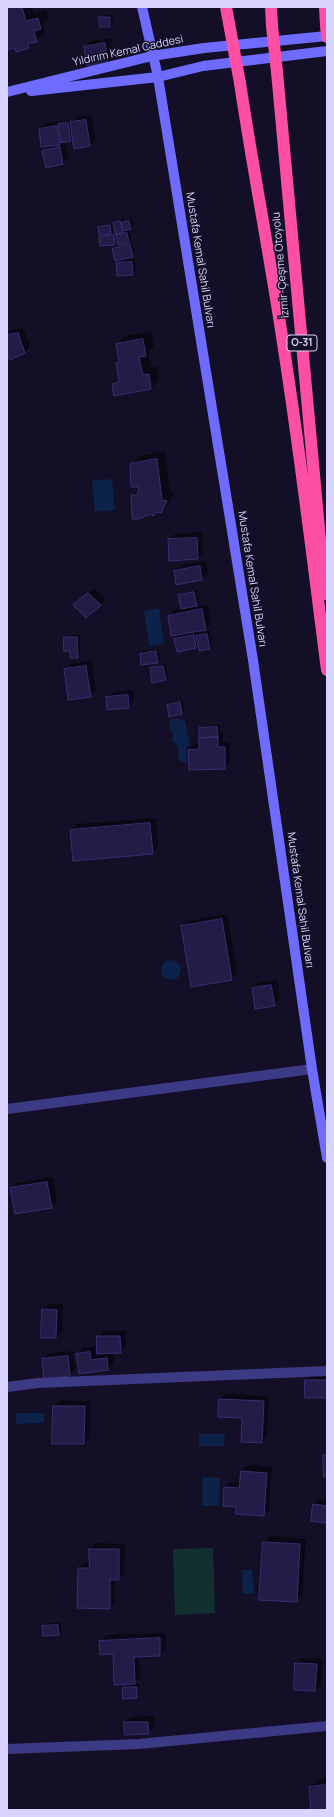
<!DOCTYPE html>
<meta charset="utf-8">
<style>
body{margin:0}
#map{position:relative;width:334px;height:1817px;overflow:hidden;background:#130f26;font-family:Manrope,sans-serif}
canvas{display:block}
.frame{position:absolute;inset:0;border:8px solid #d9d4ff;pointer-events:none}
</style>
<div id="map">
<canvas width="334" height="1817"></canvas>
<div class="frame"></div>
</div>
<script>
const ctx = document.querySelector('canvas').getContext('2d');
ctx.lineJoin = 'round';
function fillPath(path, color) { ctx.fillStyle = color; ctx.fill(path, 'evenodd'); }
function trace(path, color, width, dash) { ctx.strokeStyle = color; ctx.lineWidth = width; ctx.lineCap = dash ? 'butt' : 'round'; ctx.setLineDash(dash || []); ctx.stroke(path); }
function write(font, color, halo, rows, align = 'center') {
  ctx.font = font + ' Manrope,sans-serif'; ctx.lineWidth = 3; ctx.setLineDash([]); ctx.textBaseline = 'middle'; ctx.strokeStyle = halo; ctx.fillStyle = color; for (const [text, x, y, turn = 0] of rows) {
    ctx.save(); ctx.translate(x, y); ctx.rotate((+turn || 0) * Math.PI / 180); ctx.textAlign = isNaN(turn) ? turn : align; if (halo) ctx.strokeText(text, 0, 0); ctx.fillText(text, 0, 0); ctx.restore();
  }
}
fillPath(new Path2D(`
 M213 1548 215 1613 175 1615 173 1549Z`), '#12302f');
fillPath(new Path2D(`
 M112 479 115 510 95 512 92 481Z
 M159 608 164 644 149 646 144 611Z
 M176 718 185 721 190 744 186 748 187 763 179 760 178 746 172 741 173 733 169 730 170 720Z
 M161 970a10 10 0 1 1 20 0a10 10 0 1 1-20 0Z
 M17 1413H44V1423L15 1424Z
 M199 1434H225L224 1446H199Z
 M203 1477 220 1478 219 1506H202Z
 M252 1569 254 1593 243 1594 242 1570Z`), '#0c2248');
fillPath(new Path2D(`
 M7 7H32L34 13 46 10 49 20 43 25 45 33 28 47 16 46 7 49Z
 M103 15H112L113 23 110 26 100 18Z
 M111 38 113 56 107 62 85 47 91 41Z
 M92 114 95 140 89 145 73 138 65 141 69 157 63 163 43 151 49 145 40 129 46 123 71 121V122L77 117Z
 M123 219V222L132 219 134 226 125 230V232L130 231 131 239 127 243 118 240 114 244 100 237 104 234 99 227 102 224 114 223ZM113 224H114L116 233 110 234 113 230Z
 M132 242 135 253 132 256 113 249 116 246Z
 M135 259 136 271 133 274 117 263 120 260Z
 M23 328 30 346 25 352 10 359 7 352V331Z
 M151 332 154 346 148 352 151 367 157 366 159 380 151 388 113 384 119 377 117 363 120 360 117 345 125 336Z
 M165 451 170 492 174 493 169 504 161 512 132 496 140 488 131 464 140 456Z
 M202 532 203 552 198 558 169 540 175 534Z
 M205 561 208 573 202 579 175 571 181 565Z
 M94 588 106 599 100 605H74Z
 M196 590 199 602 195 607 208 604 211 623 206 629 199 630 200 633 210 631 212 645 209 648 199 644 195 647 176 639 181 633 169 616 174 610 182 609 179 596 182 593Z
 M67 635H80V654L77 657 65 638Z
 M159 649 160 659 157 662 141 654 144 651Z
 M92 661 96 691 90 696 65 670 71 664Z
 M166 664 168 677 165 679 151 669 153 666Z
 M133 690 134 701 128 707 107 697 113 692Z
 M183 700 185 711 182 713 170 716 168 705 171 702Z
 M219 725 220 731H223V742H230V762L224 768 189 750 195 744H200V728L202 726Z
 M156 818 158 847 152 853 71 830 77 824Z
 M227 914 237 973 231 979 182 927 188 921Z
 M277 979 280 999 274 1005 253 988 259 983Z
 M53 1177 57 1201 51 1207 11 1189 17 1183Z
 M49 1304H63L62 1332 56 1337H42L43 1310Z
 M103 1331H126V1347L120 1352 112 1353 114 1363 108 1369 80 1373 77 1354 83 1348 96 1346 97 1353H98V1337Z
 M73 1351 75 1369 69 1375 43 1359 49 1353Z
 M327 1374V1397L306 1380 312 1375Z
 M225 1394 269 1396 267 1436 261 1442 243 1417 220 1400Z
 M60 1400 90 1401V1437L84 1443H53L54 1406Z
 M247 1465 272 1467 269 1510 263 1515 238 1506 225 1488 230 1482 241 1483 242 1471Z
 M319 1499 327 1500V1522L314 1505Z
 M270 1536 306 1539 302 1596 296 1601 260 1599 264 1542Z
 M96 1543 125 1544 124 1574 118 1579H115V1602L109 1608 79 1568 85 1562H90V1549Z
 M61 1622V1631L59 1634 43 1626 46 1624Z
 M165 1633 166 1649 160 1655 139 1656 140 1677 133 1684H139V1695L137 1697 124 1687 128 1683 114 1653 100 1641 106 1635Z
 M302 1658 322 1659 321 1684 315 1690 296 1664Z
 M154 1716V1728L148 1733 125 1723 131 1717Z
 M327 1778V1810H312L310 1787 319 1779Z`), '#0007');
const building = new Path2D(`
 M7 7H22L26 21 38 18 41 29 34 31 37 42 28 44 29 48 16 52 15 48 7 50Z
 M99 17H110V27H100Z
 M105 43 108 63 87 66 84 47Z
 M86 120 90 146 74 149 70 122Z
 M68 123 71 141 61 143 58 124Z
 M57 126 60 145 41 147 39 129Z
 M60 147 63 164 46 168 42 151Z
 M120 221 123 233 115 234 113 223Z
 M129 221 131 229 124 231 121 223Z
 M110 225 111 234 99 235 98 227Z
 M127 233 129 242 118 245 116 235Z
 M114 235 115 245 100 246 99 237Z
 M130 244 133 257 115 261 112 249Z
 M132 262 133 275 117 276 116 263Z
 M18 333 25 353 10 360 7 354V335Z
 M143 339 146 356 139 357 143 375 149 374 151 389 114 396 112 384 119 382 116 363 119 362 116 344Z
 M157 459 162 500 167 501 161 513 157 512 153 516 150 514 139 519H132L131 495H137L139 487H131L130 464Z
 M197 538 198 559 169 561 168 539Z
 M200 566 202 580 176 585 174 571Z
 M194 592 197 606 181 609 178 595Z
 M88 593 101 605 86 618 73 605Z
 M202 609 206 630 171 636 168 616Z
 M207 634 210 649 199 651 196 636Z
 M194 635 196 648 177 652 174 639Z
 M64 637H77L78 658H70V651H64Z
 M156 651 158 663 141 665 140 654Z
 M86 666 91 697 68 700 64 669Z
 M163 666 166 680 152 683 150 668Z
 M128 695 129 708 107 710 106 697Z
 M180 702 182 714 169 717 167 705Z
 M217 727 218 737 199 738V728Z
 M218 737V747H225V769L189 770 188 750 199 749V738Z
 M150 823 153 854 73 861 70 830Z
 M222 919 232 980 191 987 181 926Z
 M271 985 275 1006 255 1009 252 988Z
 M47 1182 52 1208 15 1214 10 1188Z
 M42 1309 57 1310 56 1338H41Z
 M97 1336H120L121 1353 97 1354Z
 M90 1352 91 1360 107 1358 108 1370 79 1374 76 1354Z
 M68 1356 70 1376 44 1379 42 1359Z
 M305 1380H327V1398H305Z
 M219 1399 264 1401 262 1443 241 1442 242 1418 218 1417Z
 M53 1406H85L84 1444H52Z
 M323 1455H327V1477H324Z
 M241 1471 267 1473 264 1516 236 1514V1507L223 1506 224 1487 239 1488Z
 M313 1504 327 1506V1523L311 1521Z
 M263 1542 300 1544 297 1602 259 1600Z
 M89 1549H119V1580H110V1609L77 1608 78 1568H89Z
 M58 1625 59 1635 43 1636 42 1626Z
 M160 1638V1656L134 1657 135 1684 114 1685 113 1654 100 1655 99 1641Z
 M295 1663 317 1664 315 1691 294 1690Z
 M123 1687H137V1698L123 1699Z
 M124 1722H148L149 1734 125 1735Z
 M327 1785V1810H311L309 1787Z`);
fillPath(building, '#241b47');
trace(building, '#3b2d73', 1);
trace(new Path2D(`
 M7 1109 312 1069
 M7 1387 38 1383 327 1371
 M7 1749 139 1744 327 1726`), '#3d3a85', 10);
trace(new Path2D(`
 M142 7 158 77 253 660 312 1069 327 1158
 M31 91 158 77 203 66 327 51
 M7 92 152 56 204 48 327 36`), '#6f6bff', 10);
trace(new Path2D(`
 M271 7 272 26
 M325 7 326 25
 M277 72 325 594
 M240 83C253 170 270 256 283 343 300 451 313 561 327 670`), '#ff4fa3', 12);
trace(new Path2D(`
 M226 7 240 83
 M326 25 327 37
 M272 26 277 72`), '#ff4fa3', 12);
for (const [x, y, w] of [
 [302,343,30]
]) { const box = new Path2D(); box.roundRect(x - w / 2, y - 8, w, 16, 3); ctx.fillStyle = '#130f26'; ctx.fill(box); trace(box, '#d9d4ff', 1); }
write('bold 10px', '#d9d4ff', null, [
 ["O-31",302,343]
]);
write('11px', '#d9d4ff', '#130f26', [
 ["Yıldırım Kemal Caddesi",128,51,-12],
 ["Mustafa Kemal Sahil Bulvarı",200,260,81],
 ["İzmir-Çeşme Otoyolu",281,265,-95],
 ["Mustafa Kemal Sahil Bulvarı",252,579,81],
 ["Mustafa Kemal Sahil Bulvarı",300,900,82]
]);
</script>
